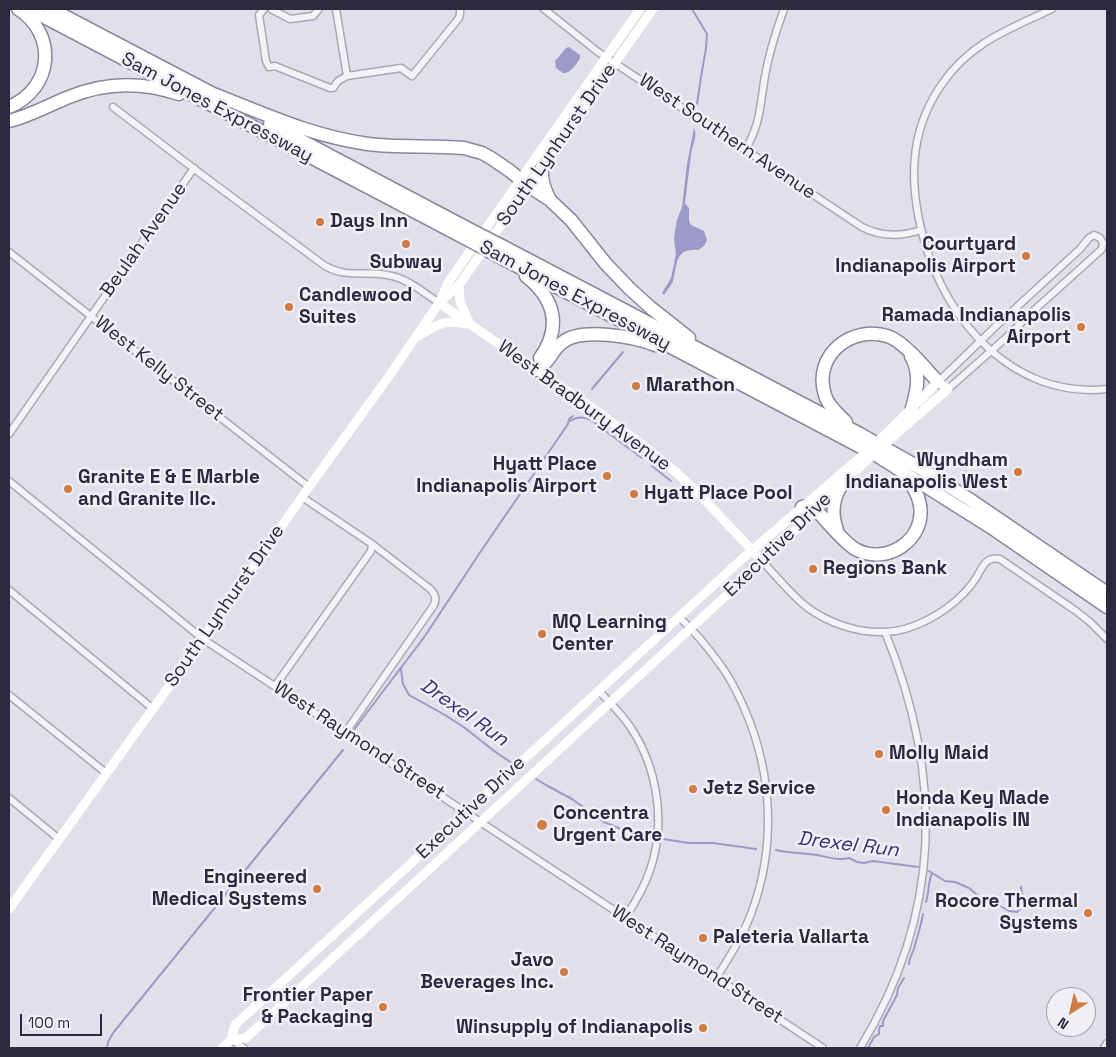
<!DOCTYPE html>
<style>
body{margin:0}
#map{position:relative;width:1116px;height:1057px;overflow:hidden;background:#e1dfe9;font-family:"Space Grotesk",sans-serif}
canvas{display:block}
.frame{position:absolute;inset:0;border:10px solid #2c2840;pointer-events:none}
.north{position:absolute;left:1046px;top:987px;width:50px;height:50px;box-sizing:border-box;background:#f0eff6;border:1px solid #a29fad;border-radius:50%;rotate:215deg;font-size:14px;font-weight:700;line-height:20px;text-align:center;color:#2c2840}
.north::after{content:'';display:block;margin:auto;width:18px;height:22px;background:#cf7b43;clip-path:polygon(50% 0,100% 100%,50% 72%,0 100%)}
.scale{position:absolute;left:20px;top:1014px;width:82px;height:22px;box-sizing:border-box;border:2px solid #2c2840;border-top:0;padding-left:6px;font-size:15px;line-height:18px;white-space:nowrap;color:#2c2840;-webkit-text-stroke:4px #f0eff6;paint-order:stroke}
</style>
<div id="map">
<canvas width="1116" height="1057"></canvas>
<div class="frame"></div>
<div class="north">N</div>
<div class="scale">100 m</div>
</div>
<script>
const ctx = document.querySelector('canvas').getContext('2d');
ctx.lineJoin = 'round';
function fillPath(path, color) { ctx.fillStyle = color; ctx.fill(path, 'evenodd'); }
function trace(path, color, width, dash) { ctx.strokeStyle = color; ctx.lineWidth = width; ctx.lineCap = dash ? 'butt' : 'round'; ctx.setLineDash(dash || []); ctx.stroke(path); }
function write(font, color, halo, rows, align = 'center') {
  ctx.font = font + ' "Space Grotesk",sans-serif'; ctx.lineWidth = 5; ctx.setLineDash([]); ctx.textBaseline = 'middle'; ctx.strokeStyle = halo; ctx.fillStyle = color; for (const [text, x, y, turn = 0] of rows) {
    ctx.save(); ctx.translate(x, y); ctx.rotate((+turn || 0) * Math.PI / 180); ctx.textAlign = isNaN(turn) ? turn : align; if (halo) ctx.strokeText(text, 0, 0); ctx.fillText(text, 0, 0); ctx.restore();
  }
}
fillPath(new Path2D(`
 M569 47 580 55V58C576 65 571 73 563 73L556 68 555 61 566 48Z
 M694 128C698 136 692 146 691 155 689 171 687 187 685 203L689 208V221L691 225 704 231 707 240 704 246 698 250C674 248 678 264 673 281 671 286 667 290 664 295L662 293 671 278 676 254 674 239 675 231 677 220 682 207 687 164Z`), '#9d9ac9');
trace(new Path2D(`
 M692 9 707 34 706 48 701 77 697 104
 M592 389 623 352
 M569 420 570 421C578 416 583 417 591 420L642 458
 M652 466 671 481
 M401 669 403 684 409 695 445 715 465 728 494 751 512 763
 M353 731 425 636 481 551 568 424 569 419 573 416
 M536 779 546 785 572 799 604 822 623 830 652 837
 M663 839 689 843H713L756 849
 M776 850C789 853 803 853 817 855 828 857 838 861 849 858L857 862 864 863 873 861 918 867
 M929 871 945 881 955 882 969 888 983 900 991 902H993L1009 911 1017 912 1024 905 1021 887
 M926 902C929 893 928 882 932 873
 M909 964C909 959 912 954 914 949 917 937 921 926 923 914
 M107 1048 108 1042 113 1033 343 750
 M868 1048 874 1037 879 1034V1030L880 1026H883V1021L897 995 898 988 904 978`), '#9d9ac9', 2);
const street = new Path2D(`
 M264 9 259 15 266 61 269 67 275 66 330 88H333L338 81 347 76 401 68 412 76 459 18 460 14V9
 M271 9 290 19 313 16 319 9
 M336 9 347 76
 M544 9 598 52 862 227C881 237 900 237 921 230
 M1052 9C1009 29 970 43 942 84 908 132 909 186 924 240 947 323 1015 399 1107 389
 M113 107 201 174 325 266C347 278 365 271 387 275 407 278 423 292 439 303
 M745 150C761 124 760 104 765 76 769 53 776 31 784 9
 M9 252 309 487
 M938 382 995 327 1080 249 1089 238 1094 235 1100 238 1103 243 1102 249 1031 313 1008 336 948 389
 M9 434 194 168
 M9 481 203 639 823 1048
 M302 497 372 544 429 588C435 593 437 598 434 605L345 733
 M763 562C777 577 791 595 808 608 829 623 857 633 884 632 912 632 945 613 964 593 969 588 973 583 976 578 980 572 983 563 989 560 993 558 996 558 1000 559L1076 611 1090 622 1107 639
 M9 590 152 708
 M679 617C694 631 707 646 719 663 730 677 738 694 745 710 773 775 776 848 751 914 742 937 730 957 716 978
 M275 686 371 551 372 544
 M599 691C610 703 622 714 631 728 658 769 666 824 650 870 644 888 635 903 625 918
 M9 695 106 773
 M9 798 59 839
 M231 1040 244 1048
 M860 1048C942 914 944 776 885 632
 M1104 1048 1107 1043`);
const highway = new Path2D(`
 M29 9 461 236
 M51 9 217 96
 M211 93C265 114 311 136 368 144 400 148 432 145 464 148L482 153 491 158 510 171 528 186 550 200 571 220 606 264 629 288 651 308 689 338
 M9 107C53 89 58 34 18 9
 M9 121C30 116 49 105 69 97 105 82 143 82 179 94
 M270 124 467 228
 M542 167C541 180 544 188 550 200
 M504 247 860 434 920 468 969 499 1107 593
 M498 256 876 455 995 530 1107 607
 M526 276C555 299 562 327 540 358
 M911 356C921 374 917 391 912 408
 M536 370C539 368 543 366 545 363 552 356 555 347 563 342 581 327 635 337 655 345
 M846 422C838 414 828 406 825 395 812 355 853 323 890 337 906 344 926 369 938 382
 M802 507 809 506 816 510C826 520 846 545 857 550 887 565 926 540 920 505 918 493 912 485 904 475
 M837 530C831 514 833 497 843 483`);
trace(street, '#aba8b6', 9);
trace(highway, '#8a879f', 15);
trace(street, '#f3f2f7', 6);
trace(new Path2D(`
 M443 299 459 285 653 9
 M439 303 601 414 652 452 679 475 702 497 763 562
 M418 336C427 331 438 323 449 322 456 322 463 324 470 324L460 302 459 285
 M890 430 938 382 948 389 896 434
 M9 909 203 639 309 487 387 379 439 303 449 281 640 9
 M231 1040 246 1038 755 569 862 465
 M222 1048 231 1040 235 1025 742 559 855 462`), '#fff', 9);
trace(highway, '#fff', 12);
const highwayBridge = new Path2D(`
 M467 228 504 247
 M461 236 498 256`);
trace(highwayBridge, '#8a879f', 15, []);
trace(new Path2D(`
 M855 462 890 430
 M862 465 896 434`), '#fff', 9);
trace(highwayBridge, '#fff', 12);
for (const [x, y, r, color] of [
 [320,222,5,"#cf7b43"],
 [406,244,5,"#cf7b43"],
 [1026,256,5,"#cf7b43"],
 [289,307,5,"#cf7b43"],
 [1081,327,5,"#cf7b43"],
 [636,386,5,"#cf7b43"],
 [1018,472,5,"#cf7b43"],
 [607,476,5,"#cf7b43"],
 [68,489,5,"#cf7b43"],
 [634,494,5,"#cf7b43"],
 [813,569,5,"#cf7b43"],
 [542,634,5,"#cf7b43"],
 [879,754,5,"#cf7b43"],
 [693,789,5,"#cf7b43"],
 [886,810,5,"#cf7b43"],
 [542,825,6,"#cf7b43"],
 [317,889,5,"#cf7b43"],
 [1088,913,5,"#cf7b43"],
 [703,938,5,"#cf7b43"],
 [564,972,5,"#cf7b43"],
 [383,1007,5,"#cf7b43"],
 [703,1028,5,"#cf7b43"]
]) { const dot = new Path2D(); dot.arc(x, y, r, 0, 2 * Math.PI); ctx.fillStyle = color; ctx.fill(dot); trace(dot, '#f0eff6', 2); }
write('19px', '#2c2840', '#f0eff6', [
 ["Sam Jones Expressway",217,108,28],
 ["West Southern Avenue",727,137,34],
 ["South Lynhurst Drive",557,145,-55],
 ["Beulah Avenue",144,240,-55],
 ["Sam Jones Expressway",575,296,28],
 ["West Kelly Street",159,369,38],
 ["West Bradbury Avenue",584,406,36],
 ["Executive Drive",778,545,-44],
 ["South Lynhurst Drive",225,606,-55],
 ["West Raymond Street",359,741,33],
 ["Executive Drive",471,808,-43],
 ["West Raymond Street",697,965,33]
]);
write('bold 19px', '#2c2840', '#f0eff6', [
 ["Days Inn",330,222],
 ["Courtyard",1016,245,"right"],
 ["Indianapolis Airport",1016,267,"right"],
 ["Subway",406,263,"center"],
 ["Candlewood",299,296],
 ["Suites",299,318],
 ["Ramada Indianapolis",1071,316,"right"],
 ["Airport",1071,338,"right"],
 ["Marathon",646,386],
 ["Wyndham",1008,461,"right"],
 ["Indianapolis West",1008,483,"right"],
 ["Hyatt Place",597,465,"right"],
 ["Indianapolis Airport",597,487,"right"],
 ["Granite E & E Marble",78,478],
 ["and Granite llc.",78,500],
 ["Hyatt Place Pool",644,494],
 ["Regions Bank",823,569],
 ["MQ Learning",552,623],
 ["Center",552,645],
 ["Molly Maid",889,754],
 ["Jetz Service",703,789],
 ["Honda Key Made",896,799],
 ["Indianapolis IN",896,821],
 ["Concentra",553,814],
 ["Urgent Care",553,836],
 ["Engineered",307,878,"right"],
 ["Medical Systems",307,900,"right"],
 ["Rocore Thermal",1078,902,"right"],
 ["Systems",1078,924,"right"],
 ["Paleteria Vallarta",713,938],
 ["Javo",554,961,"right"],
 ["Beverages Inc.",554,983,"right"],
 ["Frontier Paper",373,996,"right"],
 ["& Packaging",373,1018,"right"],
 ["Winsupply of Indianapolis",693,1028,"right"]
], 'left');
write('italic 20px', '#393274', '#f0eff6', [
 ["Drexel Run",464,713,35],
 ["Drexel Run",848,845,7]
]);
</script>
